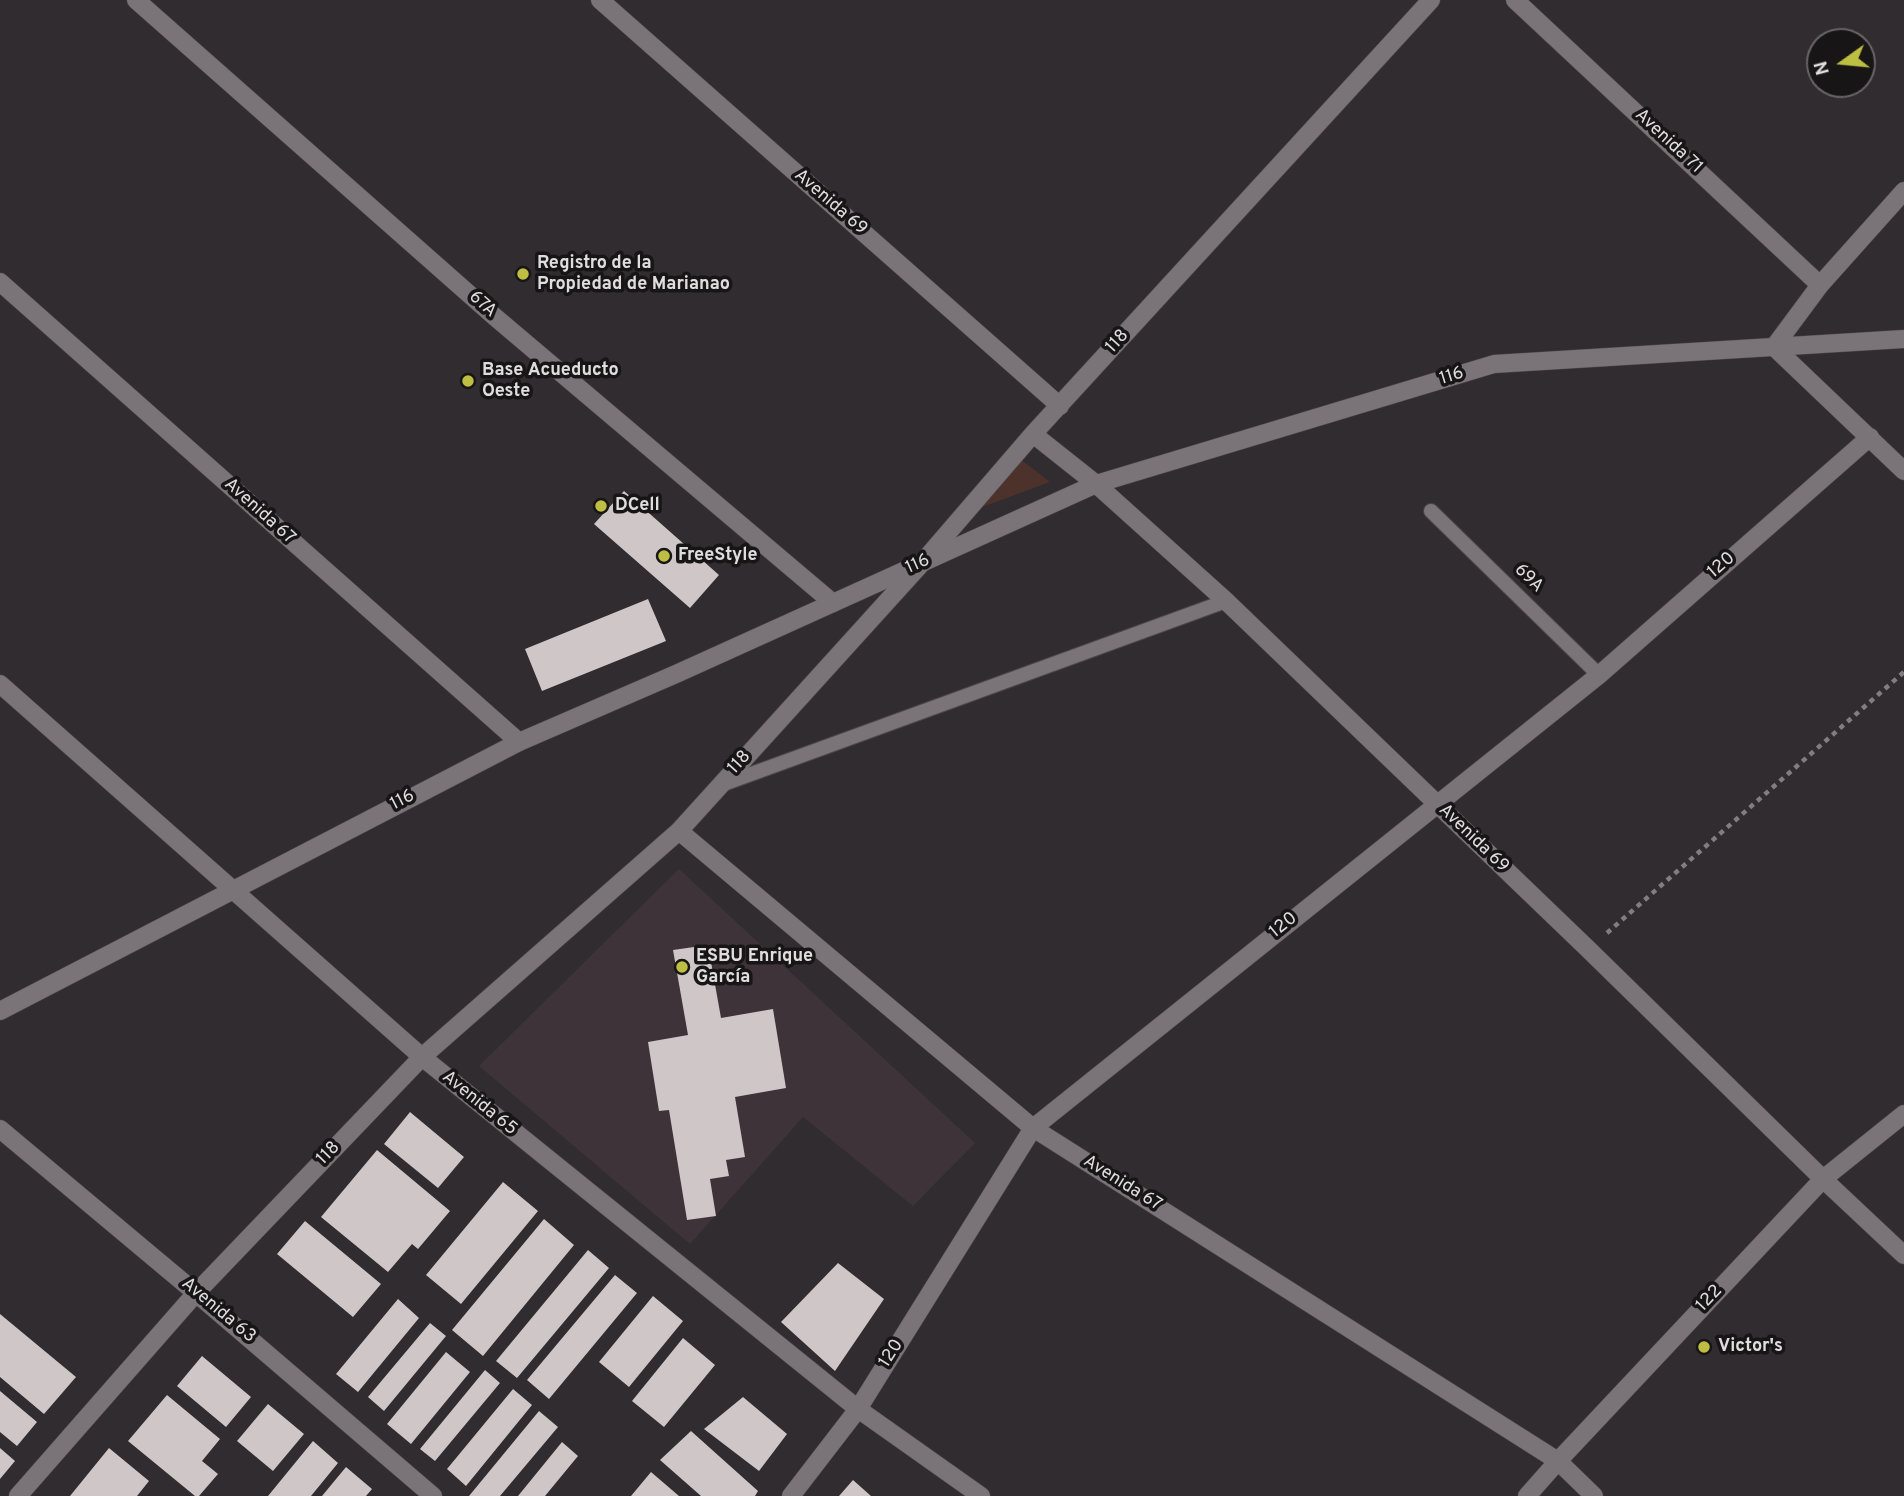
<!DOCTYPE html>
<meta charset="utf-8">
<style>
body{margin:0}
#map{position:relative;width:1904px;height:1496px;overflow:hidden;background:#312c2f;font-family:Overpass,sans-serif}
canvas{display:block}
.north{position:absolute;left:1806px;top:28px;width:70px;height:70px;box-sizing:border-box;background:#171516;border:2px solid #686566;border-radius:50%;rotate:255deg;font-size:19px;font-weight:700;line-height:28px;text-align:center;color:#e1dddf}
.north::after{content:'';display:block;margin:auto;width:24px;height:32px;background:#bebe42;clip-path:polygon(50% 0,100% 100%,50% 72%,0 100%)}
</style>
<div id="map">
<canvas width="1904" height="1496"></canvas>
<div class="north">N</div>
</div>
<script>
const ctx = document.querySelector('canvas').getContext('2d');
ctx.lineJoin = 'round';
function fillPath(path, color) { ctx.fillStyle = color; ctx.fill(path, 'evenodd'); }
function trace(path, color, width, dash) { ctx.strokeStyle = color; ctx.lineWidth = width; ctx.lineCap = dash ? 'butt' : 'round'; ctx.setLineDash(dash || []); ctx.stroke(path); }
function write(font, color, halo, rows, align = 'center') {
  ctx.font = font + ' Overpass,sans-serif'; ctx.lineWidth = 7; ctx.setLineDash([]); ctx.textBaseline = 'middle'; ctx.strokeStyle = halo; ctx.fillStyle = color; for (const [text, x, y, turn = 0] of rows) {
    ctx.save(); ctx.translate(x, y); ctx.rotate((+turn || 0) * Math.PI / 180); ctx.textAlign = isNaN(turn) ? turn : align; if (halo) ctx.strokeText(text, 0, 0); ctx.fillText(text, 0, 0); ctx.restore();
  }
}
fillPath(new Path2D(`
 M679 869 975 1143 913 1206 803 1117 690 1244 479 1066Z`), '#3f333a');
fillPath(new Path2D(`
 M1019 458 1050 482 966 513Z`), '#4d322c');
fillPath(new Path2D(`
 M624 491 719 575 690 608 594 524Z
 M648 599 666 641 542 691 525 649Z
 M708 945 721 1018 773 1009 786 1088 735 1097 745 1157 726 1160 729 1176 710 1179 716 1216 687 1220 669 1110 659 1111 648 1042 688 1035 673 950Z
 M410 1112 464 1157 438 1188 384 1144Z
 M377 1150 450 1211 418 1249 412 1244 388 1272 321 1217Z
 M503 1182 538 1211 461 1304 426 1275Z
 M544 1219 574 1245 483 1356 452 1330Z
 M305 1221 381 1284 353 1317 277 1254Z
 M588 1250 609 1268 517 1378 496 1361Z
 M838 1263 884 1299 835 1371 781 1322Z
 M615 1275 637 1293 549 1399 527 1380Z
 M653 1296 683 1321 629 1387 599 1362Z
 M398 1299 419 1318 358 1392 336 1374Z
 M0 1314 76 1377 44 1414 0 1377Z
 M430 1323 446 1336 384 1411 368 1397Z
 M683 1338 715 1365 664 1427 632 1401Z
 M446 1352 470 1372 411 1444 387 1424Z
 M202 1356 251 1397 226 1427 177 1386Z
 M485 1370 500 1383 435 1461 420 1449Z
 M513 1389 532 1405 466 1486 447 1469Z
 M0 1391 37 1422 17 1446 0 1432Z
 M167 1395 220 1439 202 1461 218 1474 199 1496H195L128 1441Z
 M743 1397 787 1434 759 1471 704 1429Z
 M268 1404 304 1434 273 1471 237 1441Z
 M539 1411 558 1427 500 1496H469Z
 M691 1431 758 1491 755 1496H701L660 1460Z
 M313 1441 338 1463 311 1496H268Z
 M562 1442 578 1456 545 1496H518Z
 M0 1448 15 1461 0 1479Z
 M109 1448 149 1481 137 1496H70Z
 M346 1467 372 1489 366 1496H322Z
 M651 1472 679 1496H631Z
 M853 1480 871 1496H839Z`), '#cfc6c7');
const service = new Path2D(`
 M1431 511 1599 675
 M721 785 1226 601`);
const minor = new Path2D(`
 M136 0 495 317 833 603
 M600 0 1060 406
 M1515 0 1820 285
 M1904 191 1820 285 1774 347 1904 471
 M0 282 519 742
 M1033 434 1096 484 1226 601 1588 949 1823 1179 1904 1255
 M0 684 422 1057 858 1409 981 1496
 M679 831 1033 1128 1558 1461 1594 1496
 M0 1129 196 1293 433 1496
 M18 1496 196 1293 422 1057 679 831 921 564 1033 434 1431 0
 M791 1496 858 1409 1033 1128 1599 675 1870 437
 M1527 1496 1558 1461 1823 1179 1904 1114`);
const tertiary = new Path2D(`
 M0 1011 519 742 676 674 1096 484 1494 364 1904 339`);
trace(service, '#4d484b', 16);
trace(minor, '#4d484b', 19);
trace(tertiary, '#4d484b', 19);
trace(new Path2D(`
 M1607 933 1904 672`), '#827d80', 4.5, [5, 5]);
trace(service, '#7a7377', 14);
trace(minor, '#7a7377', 18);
trace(tertiary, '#7a7377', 18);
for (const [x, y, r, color] of [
 [523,274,7,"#bebe42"],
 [468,381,7,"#bebe42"],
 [601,506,7,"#bebe42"],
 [664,556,7,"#bebe42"],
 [682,967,7,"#bebe42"],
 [1704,1347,7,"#bebe42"]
]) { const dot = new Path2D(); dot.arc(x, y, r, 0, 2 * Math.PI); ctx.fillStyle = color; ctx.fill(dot); trace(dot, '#171516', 2.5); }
write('18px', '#e1dddf', '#171516', [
 ["Avenida 71",1668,142,43],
 ["Avenida 69",830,203,41],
 ["67A",482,305,41],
 ["118",1118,342,-48],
 ["116",1452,377,-17],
 ["Avenida 67",259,512,42],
 ["116",918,565,-24],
 ["120",1722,566,-41],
 ["69A",1528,579,44],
 ["118",740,763,-48],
 ["116",403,801,-27],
 ["Avenida 69",1473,839,44],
 ["120",1284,926,-39],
 ["Avenida 65",479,1104,39],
 ["118",329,1154,-46],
 ["Avenida 67",1122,1184,32],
 ["122",1710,1299,-47],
 ["Avenida 63",218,1311,40],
 ["120",892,1354,-58]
]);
write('bold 18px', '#e1dddf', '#171516', [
 ["Registro de la",537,264],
 ["Propiedad de Marianao",537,285],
 ["Base Acueducto",482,371],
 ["Oeste",482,392],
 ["DCell",615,506],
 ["FreeStyle",678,556],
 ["ESBU Enrique",696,957],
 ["García",696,978],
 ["Victor's",1718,1347]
], 'left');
</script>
